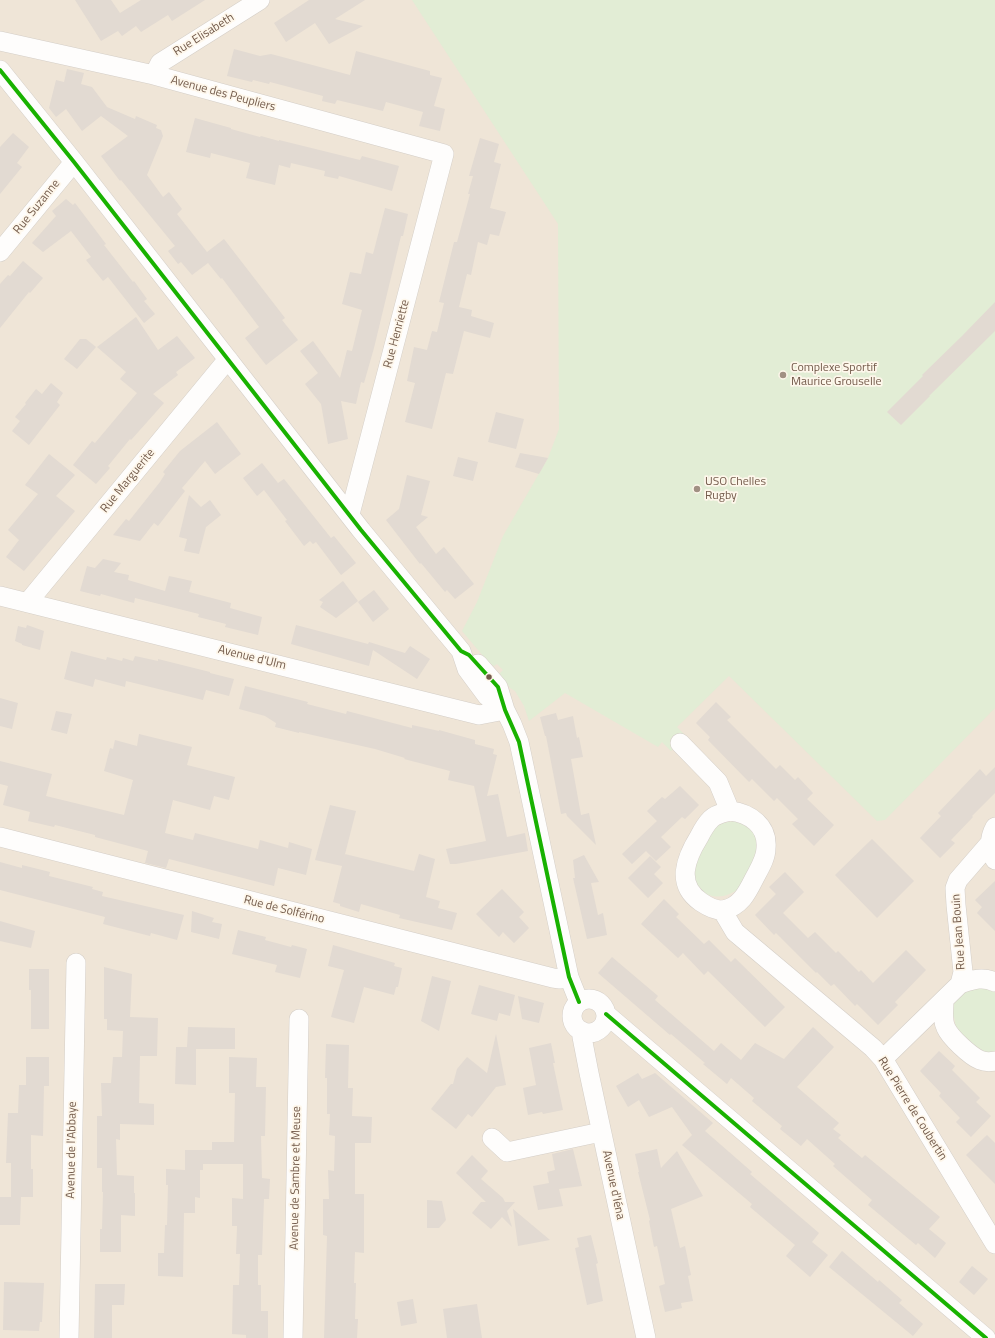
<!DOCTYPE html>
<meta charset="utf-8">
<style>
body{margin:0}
canvas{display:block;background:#f6f2ea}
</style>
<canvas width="995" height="1338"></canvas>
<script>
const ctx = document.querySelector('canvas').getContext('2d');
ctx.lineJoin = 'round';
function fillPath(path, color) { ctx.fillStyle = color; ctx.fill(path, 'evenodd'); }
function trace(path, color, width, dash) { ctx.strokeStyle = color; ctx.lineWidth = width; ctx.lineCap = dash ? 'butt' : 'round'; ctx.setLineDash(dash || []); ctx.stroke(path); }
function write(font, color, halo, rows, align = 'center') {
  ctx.font = font + ' "Titillium Web",sans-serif'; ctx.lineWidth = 3.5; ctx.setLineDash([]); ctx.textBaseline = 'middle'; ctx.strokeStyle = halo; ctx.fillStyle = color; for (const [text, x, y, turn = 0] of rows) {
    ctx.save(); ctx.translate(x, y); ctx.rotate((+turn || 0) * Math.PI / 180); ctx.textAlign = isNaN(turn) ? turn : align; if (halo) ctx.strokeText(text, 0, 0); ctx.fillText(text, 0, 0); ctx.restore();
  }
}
fillPath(new Path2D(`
 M0 0H995V1338H0Z`), '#efe5d7');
fillPath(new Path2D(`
 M412 0H995V708L885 820 877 821 729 676 677 727 686 736 671 751 662 742 658 747 565 693 529 721 524 706 515 691 510 688 500 674V673L503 670 497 664 494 666 489 663 462 631 477 602 503 536 548 458 559 429 558 224Z
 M734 821C775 831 751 865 739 888 724 902 697 899 694 876 692 863 708 832 719 825 724 822 729 822 734 821Z
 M987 986V989L995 992V1053C981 1054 962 1039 956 1027 955 1024 955 1020 954 1017H951C955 991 964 991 987 986Z`), '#e2edd5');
fillPath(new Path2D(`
 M75 0H111L120 13 141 0H205L172 21 168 15 141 32 136 26 122 36 118 31 101 41Z
 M309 0H365L335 19 363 26 329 44 315 23 286 42 274 23Z
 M234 49 260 56 271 54 350 75 356 51 430 71V75L442 78 434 106 445 109 440 131 419 126 423 112 386 102 383 111 337 100 335 104 322 101 323 96 270 82 269 84 253 80 252 82 227 76Z
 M67 69 84 73 81 84 92 87 107 107 135 119 136 116 157 125 156 128 161 130 163 136 147 175 163 197 169 192 182 209 177 214 207 252 224 239 285 318 282 320 298 340 266 365 245 338 259 327 222 278 221 279 208 263 192 275 181 262 178 264 168 251 175 246 121 180 120 181 101 156 128 136 101 116 82 131 66 109 56 117 49 108 56 80 64 82Z
 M195 118 231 128V129L260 137 261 136 279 141V140L360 160 362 156 399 166 392 191 339 176 338 179 324 176 325 171 291 163 290 168 279 165 275 185 246 178 250 163 211 153 210 158 186 152Z
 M13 133 29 147 17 163 22 167 0 194V147Z
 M480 138 499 144 494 162 501 164 490 208 506 212 499 236 490 234 487 245 478 242 471 275 467 274 459 307 472 310 471 316 494 323 490 338 464 331 453 374 446 373 432 429 405 422 415 383 407 381 414 347 427 350 432 331 437 332 444 303 439 302 454 242H457L470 194H468L473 176H469Z
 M66 199 73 205 75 203 106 244 104 245 133 282 134 281 147 299 144 301 155 314 144 323 108 277 103 281 86 260 91 257 71 231 43 252 32 243 56 216 52 211Z
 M385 208 408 214 403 236H401L374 348 364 383 361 382 356 404 341 401 348 439 328 444 321 404 305 384 318 373 300 351 313 341 340 378 347 350 352 351 362 310 342 304 350 272 361 274 366 252 373 254Z
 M23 261 43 278 30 293 29 292 0 328V284L8 275 10 276Z
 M995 302V331L929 396H930L901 425 887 412 923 376 922 375 962 336Z
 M136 317 158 350 177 336 195 358 176 372 178 375 153 394 164 403 131 440 130 439 108 466 110 468 96 484 73 465 92 441 95 443 137 393 120 379 126 372 97 347Z
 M80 339H86L96 347 77 369 64 359Z
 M51 383 63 393 57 402 60 405 29 445 12 431 20 421 15 417 26 404 25 403 36 389 42 394Z
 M496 412 524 419 516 449 488 442Z
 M217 422 241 454 215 474 205 461 182 488 185 491 158 526 154 523 140 541 113 535 126 519 129 521 160 482 165 474 163 472 180 451Z
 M520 453 548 458 539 474 515 467Z
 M49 454 75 475 56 496 75 511 24 571 6 557 19 540 8 530 38 494 25 485Z
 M458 457 478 462 473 481 453 476Z
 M262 463 278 483 284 479 331 538 334 536 356 563 341 575 316 542 313 544 310 541 304 546 285 521 287 520 264 490 257 496 243 478Z
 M407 475 430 481 421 515 428 517 416 527 436 554 444 547 474 584 455 599 447 590 445 592 421 563 420 564 386 520 399 509Z
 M189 495 201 507 210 500 221 515 206 527 199 554 184 551 187 539 179 537Z
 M103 559 121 563 114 572 129 575 128 580 165 591 169 576 192 581 189 592 231 603 230 608 262 617 258 635 225 627 226 624 198 617 199 614 135 598 134 603 101 594 100 596 80 591 87 566 95 568Z
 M343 581 358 601 336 618 320 607 323 602 319 600Z
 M374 590 389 609 373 622 358 602Z
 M27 625 44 631 40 650 22 645V644L15 641 18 626 26 628Z
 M296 625 368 644 369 642 405 653 410 646 430 659 417 679 373 650 369 666 291 644Z
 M71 651 106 660 107 657 122 661 123 658 133 661 135 656 158 661V659L210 672V673L234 679 229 696 206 690 203 700 126 681 125 687 95 679 93 687 64 679Z
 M245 686 308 702 307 704 346 714 347 711 412 728V725L439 731V730L475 740V744L494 749 493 754 497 755 487 796 498 794 507 837 525 833 528 851 456 864H450L446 849 486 841 474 786 448 780 450 771 404 759 405 758 375 749 299 732V733L275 727 276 723 265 716 239 709Z
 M0 698 18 703 12 729 0 726Z
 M716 702 731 717 727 720 776 769 780 765 795 780 798 777 813 793 807 799 834 825 814 846 792 824 798 819 777 798 774 801 752 779 749 782 708 740 710 737 696 723Z
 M56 711 72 714 67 734 51 730Z
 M556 713 558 720 573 716 577 738 579 737 583 757 571 759 581 815 589 813 596 845 567 816 566 813 561 814 546 736H545L540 717Z
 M139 734 192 747 187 765 235 777 229 800 214 796 210 810 173 800 165 833 193 840 195 833 258 849 260 840 288 848 289 842 312 849 306 875 278 868 274 886 169 859 166 868 145 863 148 851 95 837V835L55 825 54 827 28 821 30 812 3 805 8 786 0 784V761L52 774 46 796 124 815 133 780 104 771 110 748 113 749 115 740 137 746Z
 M995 767V793L972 816 973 817 951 840 955 843 940 858 920 838 941 816 938 813 980 769 986 776Z
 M680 786 699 805 685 819 682 817 661 837 671 847 656 861 646 851 632 864 622 854 657 821 647 811 662 797 665 799Z
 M330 805 356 811 342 866 315 860Z
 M872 839 914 881 877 918 835 875Z
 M345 854 414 871 419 854 435 859 426 897 440 901 438 908 457 913 452 930 399 918 400 915 361 904 359 912 340 906V904L333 902Z
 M584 855 599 882 591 883 598 915 603 913 607 935 587 939 573 878H575L573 860Z
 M650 856 661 867 654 874 663 883 648 898 628 878Z
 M0 862 22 868V865L50 872 49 876 93 887 92 889 103 892 102 896 184 915 177 940 151 933 150 936 103 924 105 917 0 890Z
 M785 872 804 892 783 913 808 938 815 932 836 953 838 951 859 972 861 970 873 983 906 950 926 970 895 1002 898 1005 878 1025 857 1004 855 1006 834 984 831 986 817 972 816 973 776 933 774 935 755 915 776 894 769 887Z
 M995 881V931L977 913 982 907 975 900Z
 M502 889 524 912 519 917 529 928 514 943 503 932 499 937 476 914Z
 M664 899 679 914 676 917 704 944 709 940 731 962 735 958 785 1007 765 1027 708 971 704 975 683 953 678 958 641 924Z
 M192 911 214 918 212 922 222 924 219 939 191 932Z
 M0 921 35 931 31 948 0 941Z
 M238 930 266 937 265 940 291 947 292 945 307 949 300 978 275 972 277 965 232 954Z
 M333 945 395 963 394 966 402 968 398 987H396L394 995 364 987 354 1023 331 1017 344 970 328 966Z
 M612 957 658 996 655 1000 714 1051 721 1043 741 1060 755 1043 784 1059 813 1027 834 1047 797 1087 839 1123 833 1129 841 1135 838 1138 862 1158 865 1155 940 1217 929 1229 946 1243 935 1258 918 1243 916 1245 868 1205 872 1200 833 1166 835 1164 807 1139 801 1146 780 1129 782 1126 752 1101 754 1098 731 1078 727 1084 703 1064 705 1063 671 1034 670 1035 598 973Z
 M104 967 132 974 130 1017 158 1018 157 1056H140L139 1103 154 1104V1125L120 1124V1140L116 1139 117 1175 134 1176V1193H135V1216L121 1215V1252H100V1229H102L103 1192H102V1168H97V1116H102L101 1083H111L113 1057H122L123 1031 107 1030V1019H104Z
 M29 969H49V1029H31V990H29Z
 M432 976 451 981 439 1031 421 1021Z
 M479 985 515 995 510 1016 499 1013 497 1021 471 1014Z
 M518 996 544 1003 539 1023 522 1019Z
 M188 1027 235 1028V1049H196V1085L175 1084 176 1047H187Z
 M496 1034 506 1085 496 1087 472 1117 468 1114 456 1129 431 1109 451 1084H453L457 1069 467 1057 487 1073Z
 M551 1043 555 1063H553L563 1110 543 1114 542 1112 528 1115 523 1088 536 1085 529 1048Z
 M326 1044 349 1045 348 1088H353L352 1116 372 1117 371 1143H355V1194H364V1253L355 1252 354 1283H356L355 1319H358L357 1338H324L327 1236 323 1235V1199H329L328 1170 334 1171 335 1136 329 1135 330 1114H327V1078H325Z
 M939 1051 955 1066 952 1070 980 1098 976 1102 991 1116 971 1137 956 1122 960 1118 939 1096 941 1093 920 1071Z
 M26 1057H49V1086H44L43 1136 31 1135V1169H33V1197H13H21L20 1225H0V1197H11V1163H6L8 1113H18L19 1085H26Z
 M229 1057 257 1058 256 1087H266L265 1136H261L262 1178 270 1179 269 1199H264L262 1255H258V1285H261V1311H268V1338H246V1335L232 1334 233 1285H239L240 1254H236L237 1226H232V1198L243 1199V1164H203V1170H200V1198L195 1197V1213H184L183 1277 158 1276V1253H164L165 1225H167L168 1185H166V1169L185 1170V1150H212V1142H234L235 1093H229Z
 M638 1073 642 1079 655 1073 713 1123 705 1131 752 1172 750 1174 819 1233 812 1242 828 1255 810 1277 786 1256 795 1245 750 1207 752 1204 682 1145 692 1135 672 1107 649 1117 639 1100 628 1107 616 1086Z
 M987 1135 995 1143V1184L966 1155Z
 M573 1149 582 1186 559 1189 563 1206 538 1210 533 1186 549 1183 547 1172 555 1170 552 1154Z
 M657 1149 661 1168 677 1151 703 1196 671 1209 680 1248 685 1246 691 1275 688 1276 693 1301 681 1303 682 1308 665 1312 659 1286 665 1284 657 1246 654 1247 649 1221 650 1220 638 1172H639L635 1154Z
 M472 1155 488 1171 481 1179 503 1198 505 1202H515L507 1211 512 1227 502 1217 491 1229 472 1213 481 1202H486L456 1173Z
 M427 1200 442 1201 446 1220 439 1228H427Z
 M513 1209 550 1240 518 1246Z
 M591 1235 598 1263 596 1264 603 1301 587 1305 575 1248 579 1247 577 1238Z
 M842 1251 878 1282 879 1280 902 1300 899 1303 923 1324 913 1336 829 1267Z
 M972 1266 988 1279 974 1295 959 1282Z
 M4 1282 44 1283 42 1322H40L39 1331 3 1330Z
 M95 1284H125L124 1305H112V1338H94Z
 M413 1299 417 1323 401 1326 397 1302Z
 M477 1304 482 1338H447L443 1309Z`), '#e2dad2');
const minor = new Path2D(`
 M0 41 154 75 444 154 350 514
 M0 70 74 162 361 530 461 651 467 669 487 696 505 710
 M154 75 160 63 260 0
 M0 252 74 162
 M0 596 479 715 505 710
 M28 602 228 359
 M478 664 498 687 505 710 512 724 519 742 569 977 579 1002
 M680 743 718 782 730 811
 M730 811C750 813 768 826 766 848 766 859 759 869 754 879 747 893 740 907 723 910 715 911 707 906 701 902 675 884 686 858 699 837 702 831 706 824 711 819 716 814 723 813 730 811Z
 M995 827C989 838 989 849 995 860
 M0 837 553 978 560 979 569 977
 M722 910 735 932 873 1048 883 1059 995 1244
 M960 984C972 980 982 976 995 982
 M572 1016a17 17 0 1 1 34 0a17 17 0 1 1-34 0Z
 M944 1001C944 1010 942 1020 946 1028 950 1037 970 1056 980 1060 985 1062 990 1062 995 1061
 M606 1014 986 1338
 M582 1031V1037L589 1073 646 1338
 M883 1059 960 984 963 972 956 905 955 888 958 880 990 843
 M492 1138 507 1152 601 1132
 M69 1338 76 963
 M293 1338 299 1019`);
trace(minor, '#d4cec7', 20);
trace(minor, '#fefdfc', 19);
trace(new Path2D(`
 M0 70 74 162 361 530 461 651 469 655 498 687 505 710 519 742 569 977 579 1002
 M606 1014 986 1338`), '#19b200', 4);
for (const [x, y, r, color] of [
 [783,375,4,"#a19083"],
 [697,489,4,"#a19083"],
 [489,677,3.5,"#735b4b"]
]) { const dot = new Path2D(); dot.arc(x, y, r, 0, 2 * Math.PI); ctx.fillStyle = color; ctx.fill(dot); trace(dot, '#fef7eb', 1.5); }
write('12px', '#735b4b', '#fef7eb', [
 ["Rue Elisabeth",204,35,-32],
 ["Avenue des Peupliers",223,94,15],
 ["Rue Suzanne",37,207,-51],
 ["Rue Henriette",397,334,-75],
 ["Rue Marguerite",128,481,-51],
 ["Avenue d'Ulm",252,658,14],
 ["Rue de Solférino",284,910,14],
 ["Rue Jean Bouin",959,932,-94],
 ["Rue Pierre de Coubertin",912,1109,58],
 ["Avenue de l'Abbaye",72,1150,-89],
 ["Avenue de Sambre et Meuse",296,1178,-89],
 ["Avenue d'Iéna",613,1185,78]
]);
write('12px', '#735b4b', '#fef7eb', [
 ["Complexe Sportif",791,368],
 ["Maurice Grouselle",791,382],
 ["USO Chelles",705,482],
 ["Rugby",705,496]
], 'left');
</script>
